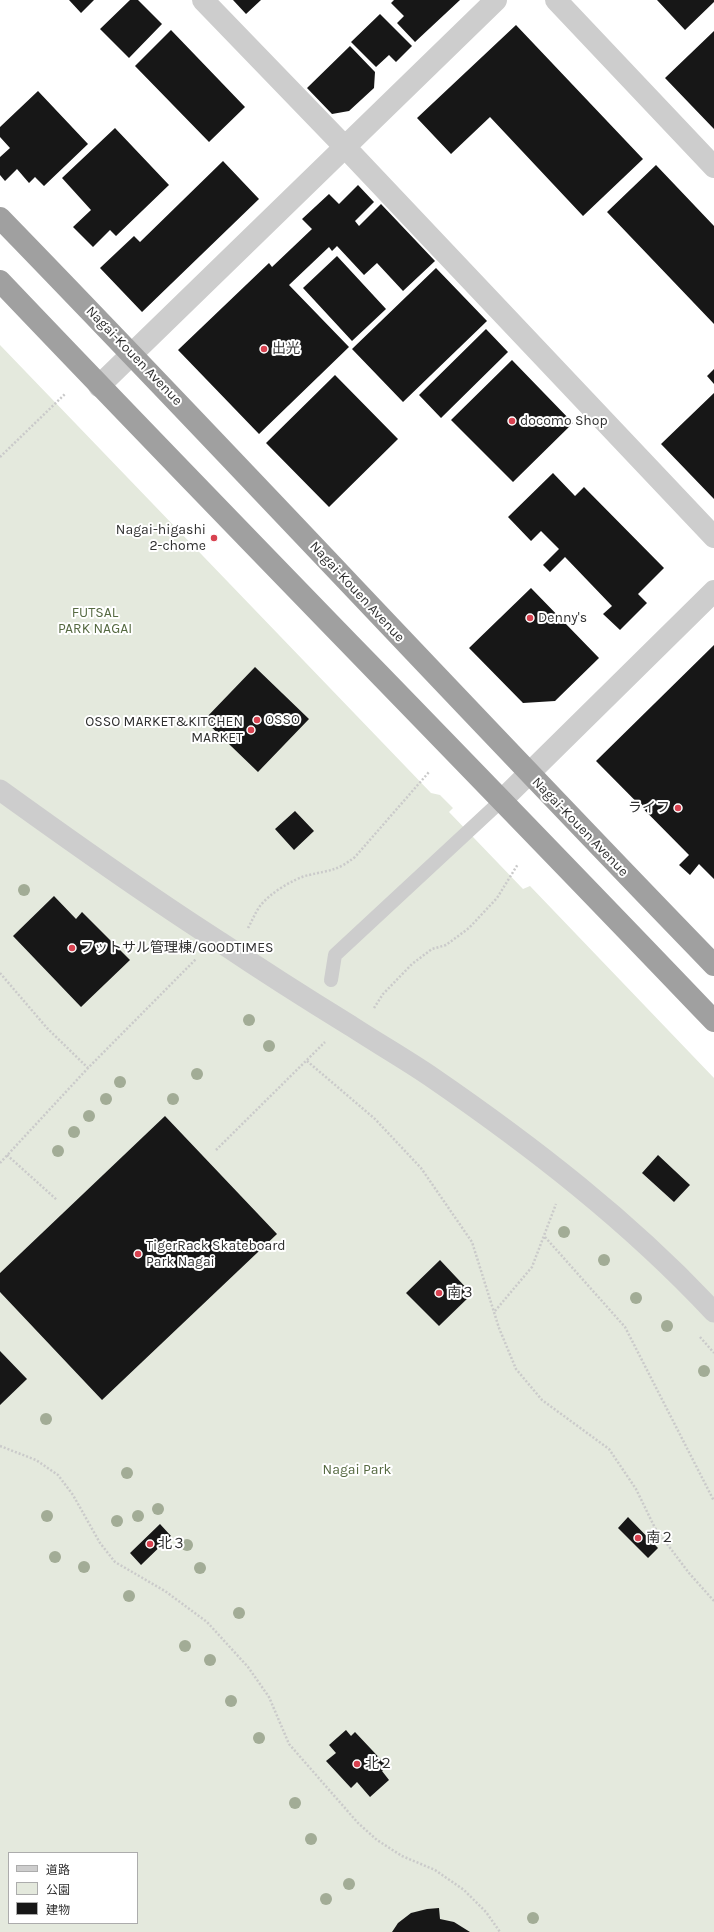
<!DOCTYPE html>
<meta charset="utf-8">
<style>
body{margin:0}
#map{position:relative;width:714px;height:1932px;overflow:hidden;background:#fff;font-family:Karla,"Noto Sans JP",sans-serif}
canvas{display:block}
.legend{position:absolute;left:8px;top:1852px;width:130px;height:72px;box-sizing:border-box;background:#fff;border:1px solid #acacac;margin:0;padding:5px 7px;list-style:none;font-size:12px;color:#303030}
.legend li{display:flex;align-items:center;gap:8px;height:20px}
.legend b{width:20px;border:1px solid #acacac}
</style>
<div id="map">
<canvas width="714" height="1932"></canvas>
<ul class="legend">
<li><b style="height:5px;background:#cdcdcd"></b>道路</li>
<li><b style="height:11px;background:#e4e9dd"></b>公園</li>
<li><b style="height:11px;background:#171717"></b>建物</li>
</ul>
</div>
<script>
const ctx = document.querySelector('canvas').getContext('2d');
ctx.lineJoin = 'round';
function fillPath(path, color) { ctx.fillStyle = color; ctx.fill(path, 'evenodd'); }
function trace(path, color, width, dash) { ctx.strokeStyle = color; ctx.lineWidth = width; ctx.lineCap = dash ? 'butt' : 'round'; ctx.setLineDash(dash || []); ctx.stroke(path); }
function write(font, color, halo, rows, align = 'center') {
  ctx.font = font + ' Karla,"Noto Sans JP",sans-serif'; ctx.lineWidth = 4; ctx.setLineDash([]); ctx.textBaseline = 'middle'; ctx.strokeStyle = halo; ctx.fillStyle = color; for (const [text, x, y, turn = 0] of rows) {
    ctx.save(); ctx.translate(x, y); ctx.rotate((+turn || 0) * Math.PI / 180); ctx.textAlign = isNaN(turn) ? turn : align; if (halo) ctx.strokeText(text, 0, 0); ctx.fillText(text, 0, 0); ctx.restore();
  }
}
fillPath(new Path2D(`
 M0 345 431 793 440 795 453 808 449 812 523 889 530 886 714 1078V1932H0ZM9 1853H137V1923H9Z`), '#e4e9dd');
fillPath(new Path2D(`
 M69 0H94L81 13Z
 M130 0H138L162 24 129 58 100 29Z
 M233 0H261L246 14Z
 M394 0H460L415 42 397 23 404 16 391 3Z
 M657 0H714V2L685 30Z
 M380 14 412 46 396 62 389 55 376 67 351 42Z
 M516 25 643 159 583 216 490 117 451 154 417 118Z
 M171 30 245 107 209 142 135 66Z
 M714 31V129L665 78Z
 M350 46 375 72 374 88 349 111 332 114 307 88Z
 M38 91 88 144 44 186 35 177 29 183 17 169 5 181 0 175V157L10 148 0 137V127Z
 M115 128 169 185 116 236 110 230 93 247 73 227 91 210 62 178Z
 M223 161 259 199 142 312 100 268 134 236 140 242Z
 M656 165 714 226V324L607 212Z
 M358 185 374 202 355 221 359 226 381 204 435 261 403 291 377 263 364 275 337 246 332 251 329 247 289 285 349 347 259 434 178 350 269 263 272 267 312 229 302 219 329 194 339 204Z
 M337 256 386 309 352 341 303 288Z
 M436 268 487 321 403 402 352 349Z
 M486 329 508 352 441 418 419 395Z
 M512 360 573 423 513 482 451 420Z
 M714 369V384L707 376Z
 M335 375 398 439 329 507 266 443Z
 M714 393V499L661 444Z
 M553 473 575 496 584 487 664 568 638 594 647 603 620 630 603 614 612 606 565 557 550 572 543 565 559 549 541 531 531 541 508 517Z
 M531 588 599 658 555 701 523 703 469 648Z
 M714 645V879L699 864 690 875 679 865 689 855 596 761Z
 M255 667 309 719 258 772 204 720Z
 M295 811 314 831 294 850 275 829Z
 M54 896 76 919 82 912 130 960 81 1007 13 936Z
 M165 1116 277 1234 102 1400 0 1292V1273Z
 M658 1155 690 1185 674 1202 642 1173Z
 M440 1260 472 1294 439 1326 406 1293Z
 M0 1351 27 1379 0 1405Z
 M628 1517 658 1548 648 1558 618 1528Z
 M160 1524 171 1536 141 1565 130 1553Z
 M346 1730 351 1736 355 1732 387 1766 382 1771 389 1780 370 1797 357 1782 351 1788 326 1761 336 1753 329 1745Z
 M439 1908 440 1919 454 1922 470 1932H392L398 1923 411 1913 427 1909Z`), '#171717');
trace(new Path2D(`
 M0 457 65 394
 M248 928C252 921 255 913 260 906 269 894 294 878 309 875 330 870 337 871 355 857L429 772
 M0 973 47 1028 88 1068
 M374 1008 383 994 412 964 432 949 446 945 469 928 497 898 518 864
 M307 1061 375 1119 421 1168 472 1242 499 1328 516 1369 542 1400 609 1449 636 1489 655 1528 689 1573 714 1601
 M216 1150 325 1042
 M7 1155 57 1200
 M0 1163 88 1068 196 959
 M545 1237 625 1327 714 1501
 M495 1311 532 1267 556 1204
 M700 1337 714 1353
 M0 1446 36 1460 58 1475 73 1495 100 1543 115 1562 165 1591 207 1622 248 1667 269 1697 289 1744 358 1823 377 1840 402 1856 435 1870 464 1890 486 1912 500 1932`), '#cacaca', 2.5, [2, 2]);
trace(new Path2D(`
 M331 980 335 955 502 800`), '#cdcdcd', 14);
trace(new Path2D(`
 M0 790C72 842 145 894 220 942 263 971 307 999 351 1026 377 1043 405 1059 430 1076 532 1146 630 1222 714 1312`), '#cdcdcd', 21);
trace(new Path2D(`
 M203 0 344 146 714 537
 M556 0 714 167
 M99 386 496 0`), '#cdcdcd', 22);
trace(new Path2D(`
 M502 800 714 591`), '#cdcdcd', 22);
trace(new Path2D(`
 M0 218C240 465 474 718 714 965
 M0 281C236 529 477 773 714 1021`), '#a0a0a0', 22);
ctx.fillStyle = '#a2ac96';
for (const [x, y] of [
 [24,890],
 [249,1020],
 [269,1046],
 [197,1074],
 [120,1082],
 [106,1099],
 [173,1099],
 [89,1116],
 [74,1132],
 [58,1151],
 [564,1232],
 [604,1260],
 [636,1298],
 [667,1326],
 [704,1371],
 [46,1419],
 [127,1473],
 [158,1509],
 [47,1516],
 [138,1516],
 [117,1521],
 [187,1545],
 [55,1557],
 [84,1567],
 [200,1568],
 [129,1596],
 [239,1613],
 [185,1646],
 [210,1660],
 [231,1701],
 [259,1738],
 [295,1803],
 [311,1839],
 [349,1884],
 [326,1899],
 [533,1918]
]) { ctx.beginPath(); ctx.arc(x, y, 6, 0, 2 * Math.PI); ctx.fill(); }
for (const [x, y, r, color] of [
 [264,349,4,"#d84250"],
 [512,421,4,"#d84250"],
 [214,538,4,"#d84250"],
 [530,618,4,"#d84250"],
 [257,720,4,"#d84250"],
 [251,730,4,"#d84250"],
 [678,808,4,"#d84250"],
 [72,948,4,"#d84250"],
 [138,1254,4,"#d84250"],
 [439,1293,4,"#d84250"],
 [638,1538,4,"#d84250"],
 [150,1544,4,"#d84250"],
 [357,1764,4,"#d84250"]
]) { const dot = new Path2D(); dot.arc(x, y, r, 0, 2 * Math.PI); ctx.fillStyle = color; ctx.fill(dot); trace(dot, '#fff', 1.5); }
write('14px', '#303030', '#fff', [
 ["出光",272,349],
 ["docomo Shop",520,421],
 ["Nagai-higashi",206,530,"right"],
 ["2-chome",206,546,"right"],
 ["Denny's",538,618],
 ["OSSO",265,720],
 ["OSSO MARKET&KITCHEN",243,722,"right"],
 ["MARKET",243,738,"right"],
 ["ライフ",670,808,"right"],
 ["フットサル管理棟/GOODTIMES",80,948],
 ["TigerRack Skateboard",146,1246],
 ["Park Nagai",146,1262],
 ["南３",447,1293],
 ["南２",646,1538],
 ["北３",158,1544],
 ["北２",365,1764]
], 'left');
write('14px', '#303030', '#fff', [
 ["Nagai-Kouen Avenue",134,356,46],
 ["Nagai-Kouen Avenue",357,592,47],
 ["Nagai-Kouen Avenue",580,827,46]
]);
write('14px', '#556941', '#fff', [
 ["FUTSAL",95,613],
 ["PARK NAGAI",95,629],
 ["Nagai Park",357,1470]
]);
</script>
